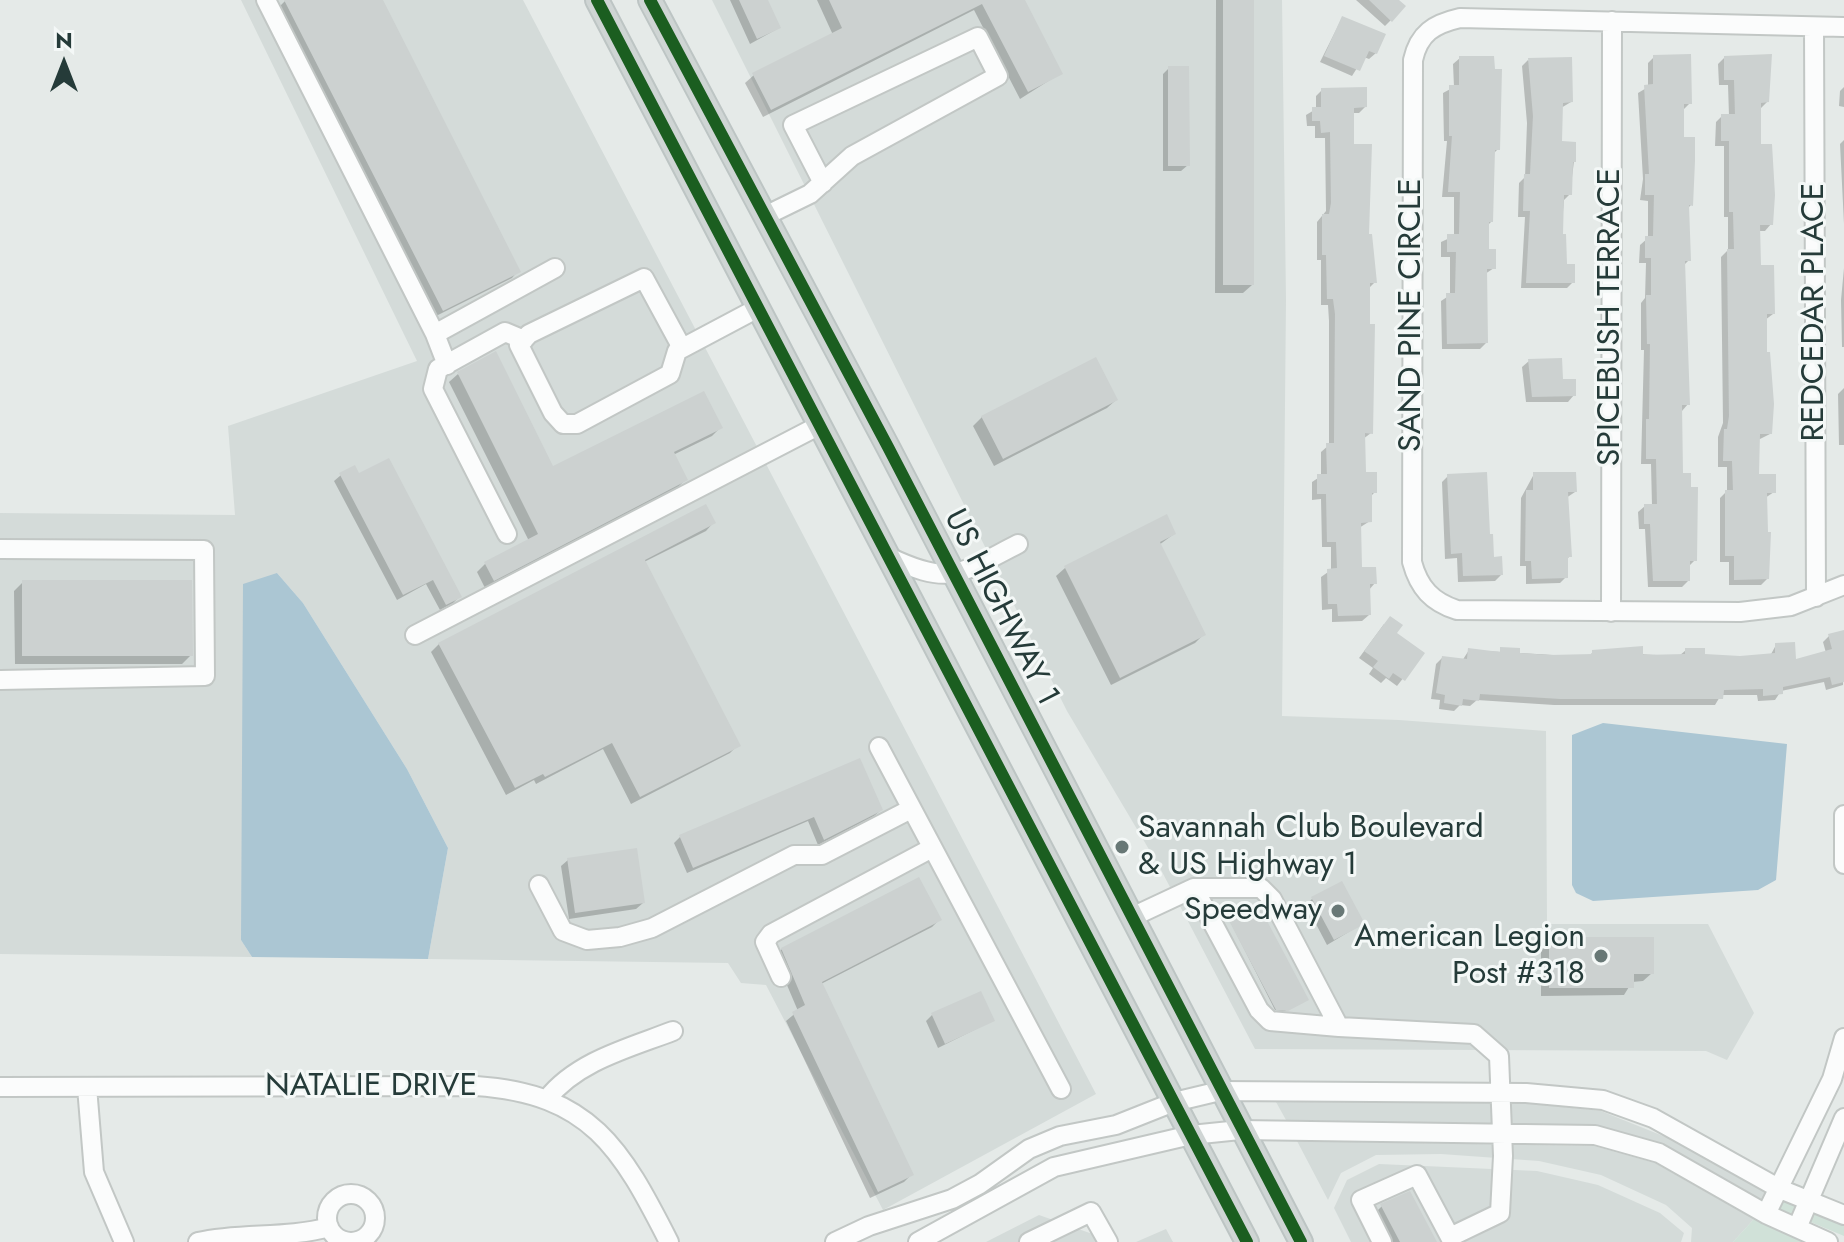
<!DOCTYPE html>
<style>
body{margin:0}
#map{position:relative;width:1844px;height:1242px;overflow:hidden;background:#e5eae8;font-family:Jost,sans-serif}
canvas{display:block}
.north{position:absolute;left:24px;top:24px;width:80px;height:80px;-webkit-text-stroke:6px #f4f8f7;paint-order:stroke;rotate:0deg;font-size:22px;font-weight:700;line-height:32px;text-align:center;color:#253b39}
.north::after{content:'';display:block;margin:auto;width:28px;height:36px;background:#253b39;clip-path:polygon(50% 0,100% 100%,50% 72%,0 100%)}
</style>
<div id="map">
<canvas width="1844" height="1242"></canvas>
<div class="north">N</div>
</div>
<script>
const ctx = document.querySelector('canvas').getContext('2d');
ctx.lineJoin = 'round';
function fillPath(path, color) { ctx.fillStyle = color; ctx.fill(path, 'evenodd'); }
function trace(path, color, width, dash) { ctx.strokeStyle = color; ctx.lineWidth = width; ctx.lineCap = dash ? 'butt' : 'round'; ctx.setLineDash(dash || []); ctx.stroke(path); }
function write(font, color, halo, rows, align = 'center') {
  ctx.font = font + ' Jost,sans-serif'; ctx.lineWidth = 6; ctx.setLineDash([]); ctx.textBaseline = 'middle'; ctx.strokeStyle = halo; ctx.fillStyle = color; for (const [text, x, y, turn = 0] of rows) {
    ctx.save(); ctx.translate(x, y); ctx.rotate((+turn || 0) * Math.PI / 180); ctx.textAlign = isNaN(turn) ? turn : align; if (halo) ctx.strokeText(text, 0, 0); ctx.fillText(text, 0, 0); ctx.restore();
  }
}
fillPath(new Path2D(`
 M241 0H523L1096 1094 883 1210 766 985 741 983 728 963 428 959 448 848 407 769 303 603 277 573 241 940 252 957 0 954V513L235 515 228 426 417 361Z
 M712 0H1282L1286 300 1282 716 1399 720 1546 731 1547 924H1708L1754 1013 1727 1060 1706 1051 1255 1049 1160 868 1067 711Z
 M1276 1102 1526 1103 1601 1111 1683 1144 1783 1201 1773 1197 1768 1204 1663 1144 1595 1125 1286 1120Z
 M1297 1141 1594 1146 1655 1163 1754 1219 1733 1242H1691L1692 1228 1666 1205 1601 1175 1539 1161 1441 1154 1376 1155 1341 1173 1328 1200Z
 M1379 1164 1537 1171 1598 1185 1660 1213 1684 1233 1681 1242H1351L1334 1208 1347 1180Z
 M1039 1215 1115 1242H986Z
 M1166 1229 1173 1242H1136Z`), '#d4dbd9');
fillPath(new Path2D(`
 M1773 1197 1844 1225V1236L1768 1204Z
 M1754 1219 1804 1242H1733Z`), '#d0e1d8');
fillPath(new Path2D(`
 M277 573 303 603 407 769 448 848 428 959 252 957 241 940 243 584Z
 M1603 723 1787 744 1776 880 1758 890 1593 901 1576 893 1572 885V735Z`), '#abc6d3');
fillPath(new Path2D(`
 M286 0H381L518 271 512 278 436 316 279 7Z
 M730 0H766L779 28 750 44Z
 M817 0H1023L1061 73 1020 99 974 10 763 117 745 83 754 75 833 35Z
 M1216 0H1252V285L1243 293H1215Z
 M1356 0H1397L1404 7 1385 26Z
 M1342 18 1376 53 1369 59 1364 57 1352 76 1320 62Z
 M1654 57 1690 103 1684 109 1683 139 1691 205 1687 209 1689 260 1683 266 1685 355H1688V404L1682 411 1681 475 1695 560 1688 567V581L1682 587H1648L1645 529H1639L1638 512 1645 506H1652L1651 464H1641L1644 350H1641V303L1645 298 1646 263H1639L1640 245 1648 238V201L1640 200 1643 179 1638 93 1648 87V63Z
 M1725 57 1767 102 1761 108 1759 146 1771 224 1765 231H1758L1759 267 1773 314 1765 320 1770 434 1758 440 1757 476 1774 492 1765 498 1767 579 1761 585H1729V562H1720V498L1727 491V467H1718V437L1723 423 1721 257 1728 250V217H1724V146H1715L1716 122 1722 116H1729L1728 85H1719L1718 64Z
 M1460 58 1498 149 1493 154 1491 222 1487 226V251L1494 268 1485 274 1486 343 1480 349H1442L1441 301 1450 295V257H1441V242L1454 236V197H1442L1447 141H1444L1443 93 1454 87 1453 64Z
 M1528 60 1571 102 1561 108 1560 143 1574 161 1570 194 1564 200 1561 236 1565 266 1573 282 1567 288H1521L1525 217H1518L1519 183 1525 177 1527 123 1522 66Z
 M1169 68 1188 165 1181 171H1163V74Z
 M1844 87V107L1839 106 1840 91Z
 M1322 90 1365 107 1359 113H1352V146L1375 282 1369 288 1371 433 1363 439 1364 474 1375 492 1370 497V521L1359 528 1361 569 1375 583 1368 591 1369 615 1362 621 1332 622V609L1322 610 1321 577 1331 570V547H1322L1321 499 1312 500V482L1321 476V452L1329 445V321L1328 305H1321V260H1317V222L1326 211 1325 138H1315V126H1307L1306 115 1316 109V96Z
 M1844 140V224L1840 144Z
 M1844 268V347H1842L1841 300Z
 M1529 361 1561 381 1574 395 1568 402H1526L1522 367Z
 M458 374 552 468 720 428 712 436 673 455 686 479 677 488 485 588 477 572 485 564 529 541 449 382Z
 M1844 388V445H1839L1838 394Z
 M1116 400 1107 408 994 466 973 426 982 417Z
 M1534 474 1575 492 1566 498 1570 556 1566 560V577L1560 583 1526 584V566H1520L1521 498Z
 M341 475 459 597 453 603 440 610 426 584 397 600 334 481Z
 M1448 476 1488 536 1492 559 1501 575 1495 581 1458 582 1457 558 1445 559 1442 482Z
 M713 523 706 531 644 562 738 745 730 753 631 804 603 749 536 784 534 780 506 795 431 652 439 644Z
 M1174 534 1159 545 1204 634 1195 643 1111 685 1056 576 1065 568Z
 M23 582 191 655 182 664H15L14 591Z
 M1384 624 1422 654 1397 686 1386 678 1381 683 1369 674 1373 668 1359 658Z
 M1844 633 1843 685 1826 690 1824 682 1781 691 1775 700 1758 701 1757 695H1721L1715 705H1554L1477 700 1470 706 1460 705 1454 711 1439 709 1440 700 1431 699 1436 664 1442 658 1462 661 1469 650 1588 657 1593 652 1679 656 1686 650 1703 656H1770L1776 645 1794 662 1826 653 1823 642 1829 636Z
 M859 761 881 810 874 816 818 845 808 821 687 873 674 843 680 837Z
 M568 860 643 903 636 909 569 919 561 866Z
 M1312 899 1362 924 1327 945 1306 905Z
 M939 920 932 927 821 984 911 1175 904 1182 870 1198 786 1021 798 1011 775 957 782 949Z
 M1230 921 1305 1001 1285 1011 1275 1010Z
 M1549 939 1652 973 1643 981 1632 982 1624 995 1541 996V948Z
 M932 1015 992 1021 938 1048 926 1021Z
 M1382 1206 1434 1242H1387L1373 1215Z`), '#0003');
fillPath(new Path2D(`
 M284 0H383L521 272 443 311Z
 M739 0H768L781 28 757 39Z
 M829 0H1025L1063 74 1028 92 982 4 771 110 752 73 842 28Z
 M1223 0H1254V285H1223Z
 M1369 0H1399L1406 6 1392 22Z
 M1342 16 1386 34 1377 54 1369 51 1360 71 1324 56Z
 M1691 54 1692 104H1684V137H1695V161L1693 206 1689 205 1691 261H1685L1690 405H1682L1683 473H1691V487H1698L1697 561H1690V581H1653L1650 524H1644V504H1657L1656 459H1646V419H1649L1650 344H1647L1646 295H1651V258H1645V236H1653L1654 195H1645V174H1649L1644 85 1653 84V55Z
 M1772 54 1769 102 1761 103V144H1772L1775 195 1773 225H1760L1761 265H1774L1775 314H1767V352H1770L1774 404 1772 434H1760L1759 474H1776V493H1767L1768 532H1771L1769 579 1734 580V556H1725V490H1733L1732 461H1723L1724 429H1727L1729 416 1727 249H1734L1733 212H1729V141H1721V114H1735L1734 80H1724V56Z
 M1459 56H1494L1495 69H1502L1500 150H1495L1493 222H1489V249H1496V269H1487L1488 343 1447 344 1446 293H1455L1456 252H1447V234H1459L1460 192H1448L1452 136H1449V85H1459Z
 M1572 57 1573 102 1563 103 1562 141 1576 142V162H1573L1572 195H1564L1563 234H1566L1567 264H1575V283H1526L1530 211H1523L1524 174H1530L1533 116 1528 58Z
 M1168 66H1189L1190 166H1168Z
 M1367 87V107L1354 108V144H1372L1369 234H1372L1377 283H1370V324H1375L1373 434 1365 433 1366 472H1377V493H1372V522L1361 523 1362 567H1376L1377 584H1370L1371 615 1338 616 1337 604H1328L1327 569 1337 568 1336 542H1327L1326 494H1317V474H1327L1326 443H1334L1335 314 1333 299H1327L1326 255H1322V214H1329L1331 203 1330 132 1321 133 1320 121H1312V107H1321V88Z
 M496 351 553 466 704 391 723 428 674 452 688 480 494 581 484 562 538 534 457 372Z
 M1096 357 1118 400 1003 459 981 416Z
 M1562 358 1563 379H1576V396L1532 397 1528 359Z
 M389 458 462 597 446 605 433 580 403 595 339 473 355 465 359 473Z
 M1487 472 1490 534H1493L1494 557 1502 556 1503 575 1463 576 1462 553 1451 554 1447 474Z
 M1533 472H1576L1577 492H1568L1572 557H1568V578L1532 579 1531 561H1525L1526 490H1533Z
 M706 504 716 523 645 560 741 746 640 797 612 743 545 777 543 774 515 788 438 643Z
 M1167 514 1176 534 1160 542 1206 635 1120 678 1064 566Z
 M22 580H192L193 656H22Z
 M1390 616 1403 625 1397 633 1425 653 1405 681 1393 673 1389 679 1373 667 1378 661 1364 651Z
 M1844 630V682L1832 685 1830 677 1783 687V694L1763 696V689L1724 690 1723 699H1561L1480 694 1479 701 1463 699 1462 706 1444 703 1445 695 1436 693 1442 656 1467 659 1468 648 1500 652V647L1520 648V653L1550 655 1592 654V650L1643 646V655L1685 654V648H1705V654L1740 656 1775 653V643L1795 642 1796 659 1832 649 1828 634Z
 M860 758 883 810 824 840 814 817 693 868 679 835Z
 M637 848 645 903 575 913 567 858Z
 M919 877 942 920 822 982 914 1175 878 1192 792 1012 805 1005 781 948Z
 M1342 881 1365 924 1334 940 1311 897Z
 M1258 904 1309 1000 1288 1011 1276 1010 1228 919Z
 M1549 937H1654V974H1634V988H1549Z
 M981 991 995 1021 945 1044 931 1013Z
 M1410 1191 1437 1242H1400L1380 1204Z`), '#ccd1d0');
const minor = new Path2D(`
 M266 0 435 334 447 365
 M1814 27 1816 597
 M1844 27 1460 18C1434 24 1419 33 1413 60L1412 562C1419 588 1432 602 1457 610L1740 612 1791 606 1844 585
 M765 216 810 194 852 156 998 76 978 37 793 125 823 183
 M435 334 555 268
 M682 348 644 278 529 334 519 345 553 413 563 424H577L670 374 677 351 758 308
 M507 534 433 389 438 369 505 332 524 340
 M0 549 204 550 205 676 0 680
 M889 557C951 587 961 573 1018 544
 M1611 612 1612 21
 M415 635 820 425
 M879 747 1061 1089
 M1844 815V864
 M539 885 563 931 587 940 620 937 652 928 794 855H822L911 809
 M1194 888 1259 1010 1270 1021 1339 1027
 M1132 917 1194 888H1261L1272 899 1339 1027 1474 1034 1499 1056 1503 1156 1500 1213 1450 1237 1417 1175 1361 1200 1382 1242
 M781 977 765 942 771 934 932 848
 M0 1087 476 1086C591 1094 621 1148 669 1242
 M87 1087 94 1172 124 1242
 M547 1099C577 1061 629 1048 673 1031
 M327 1218a24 24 0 1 1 48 0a24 24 0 1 1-48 0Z
 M1766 1214 1832 1079 1844 1038
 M1797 1228 1844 1118
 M198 1242C241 1232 286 1239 329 1227
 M835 1242 869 1226 952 1199 980 1184 1029 1149 1060 1136 1116 1125 1174 1102 1220 1091 1526 1093 1603 1100 1653 1118 1780 1189 1844 1215
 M918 1242 1054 1167 1191 1135 1240 1130 1595 1135 1659 1153 1766 1214 1828 1242
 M1029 1242 1091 1212 1108 1242`);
const major = new Path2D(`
 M597 0 1247 1242
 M650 0 888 447 1301 1242`);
trace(minor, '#c2c7c5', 22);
trace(major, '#bdc5c4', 26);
trace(minor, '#fbfcfc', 18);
trace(major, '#cfd5d4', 22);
trace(new Path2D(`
 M597 0 1247 1242
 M650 0 888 447 1301 1242`), '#1b5e20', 12);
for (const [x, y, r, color] of [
 [1122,847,8,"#687876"],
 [1338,911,8,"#687876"],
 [1601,956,8,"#687876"]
]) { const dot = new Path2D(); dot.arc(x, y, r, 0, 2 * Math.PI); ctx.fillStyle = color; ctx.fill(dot); trace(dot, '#f4f8f7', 3); }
write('32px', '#253b39', '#f4f8f7', [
 ["REDCEDAR PLACE",1815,312,-90],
 ["SAND PINE CIRCLE",1412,315,-90],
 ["SPICEBUSH TERRACE",1611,317,-90],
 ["US HIGHWAY 1",1000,608,63],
 ["NATALIE DRIVE",371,1087]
]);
write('32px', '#253b39', '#f4f8f7', [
 ["Savannah Club Boulevard",1138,829,"left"],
 ["& US Highway 1",1138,866,"left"],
 ["Speedway",1322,911],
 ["American Legion",1585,938],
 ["Post #318",1585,975]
], 'right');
</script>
